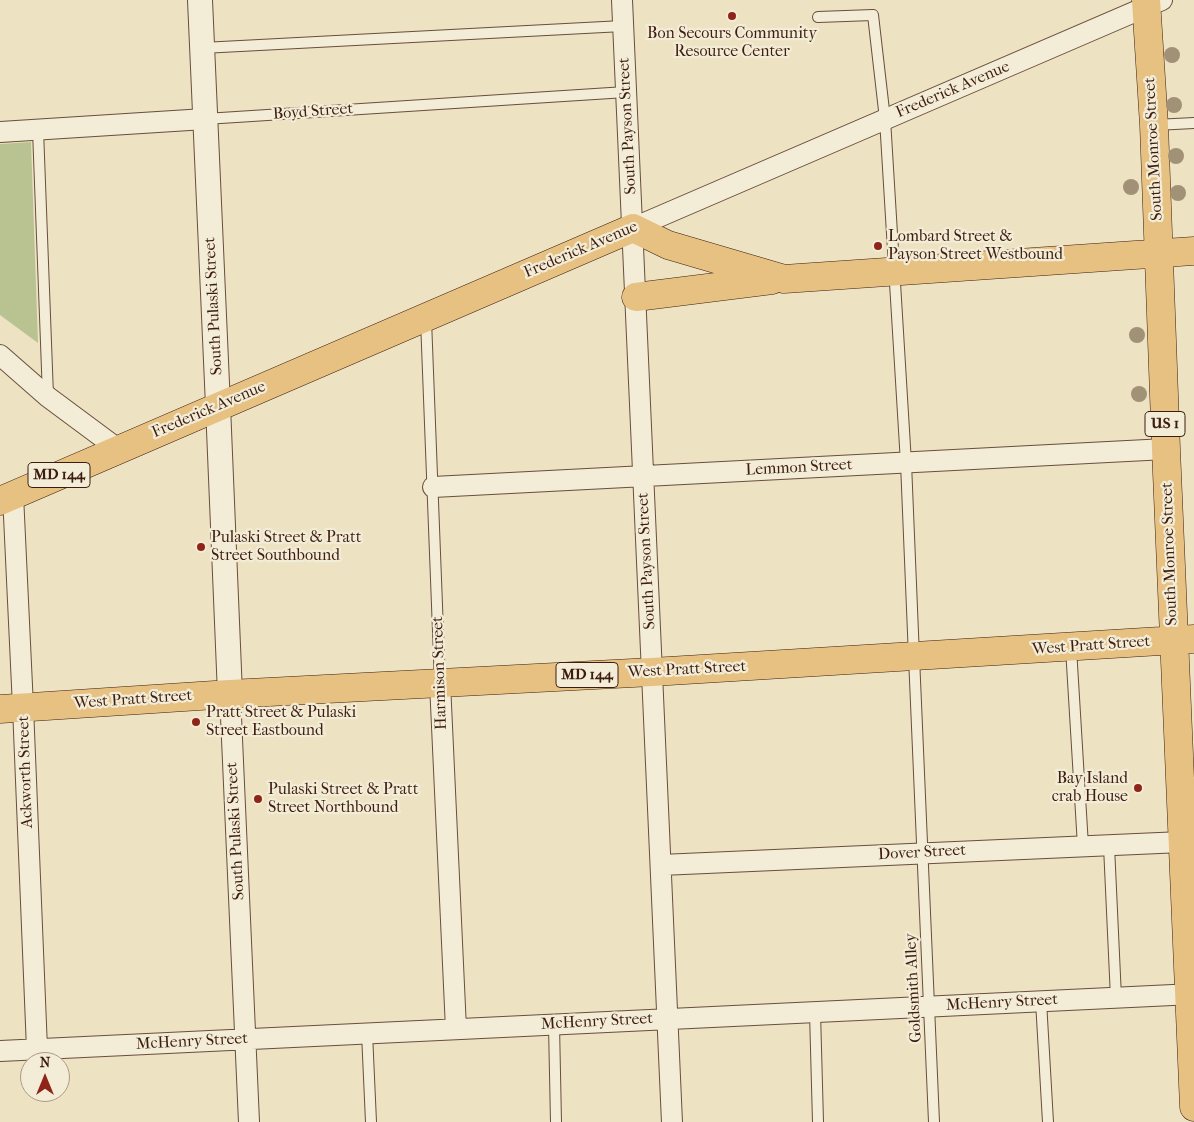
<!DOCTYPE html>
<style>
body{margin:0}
#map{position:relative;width:1194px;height:1122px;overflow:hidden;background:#ede2c2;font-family:"IM FELL French Canon",serif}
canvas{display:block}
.north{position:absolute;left:20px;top:1052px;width:50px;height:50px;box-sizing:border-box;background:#f3ecd7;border:1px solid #aa9987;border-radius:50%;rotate:0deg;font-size:14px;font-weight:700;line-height:20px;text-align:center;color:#3d1d10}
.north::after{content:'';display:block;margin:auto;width:18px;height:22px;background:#8f2418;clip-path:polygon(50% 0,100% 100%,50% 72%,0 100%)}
</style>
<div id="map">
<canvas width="1194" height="1122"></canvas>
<div class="north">N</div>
</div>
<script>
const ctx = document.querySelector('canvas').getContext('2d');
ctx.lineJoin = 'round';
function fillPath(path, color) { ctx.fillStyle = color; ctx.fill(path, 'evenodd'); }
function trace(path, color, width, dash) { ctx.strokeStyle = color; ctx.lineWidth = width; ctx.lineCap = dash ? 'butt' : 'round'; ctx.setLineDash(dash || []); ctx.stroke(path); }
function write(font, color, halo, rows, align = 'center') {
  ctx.font = font + ' "IM FELL French Canon",serif'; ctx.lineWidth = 4.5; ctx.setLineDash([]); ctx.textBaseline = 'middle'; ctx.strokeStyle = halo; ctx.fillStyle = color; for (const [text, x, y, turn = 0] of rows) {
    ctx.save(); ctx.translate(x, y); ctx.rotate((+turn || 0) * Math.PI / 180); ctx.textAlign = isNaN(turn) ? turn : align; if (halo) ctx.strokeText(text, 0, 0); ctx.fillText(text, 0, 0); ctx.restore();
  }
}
fillPath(new Path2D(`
 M31 142 38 343 0 315V144Z`), '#b9c392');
const service = new Path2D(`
 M818 17 873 15 885 119 906 463 914 657 934 1122
 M202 48 623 26
 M205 119 626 92
 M1155 125 1194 123
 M38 130 48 396
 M426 320 440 683
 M1071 648 1083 846
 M1109 846 1116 998
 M1041 1001 1048 1122
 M815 1012 818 1122
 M554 1025 556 1122
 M367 1033 371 1122`);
const minor = new Path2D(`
 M622 0 672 1122
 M0 132 205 119
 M633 228 1162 0
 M0 355 48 397 118 449
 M433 487 1166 449
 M13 495 23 707 37 1049
 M440 683 456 1029
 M230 694 249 1122
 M661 865 1182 842
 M0 1051 1194 994`);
const tertiary = new Path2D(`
 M200 0 218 406 230 694`);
const primary = new Path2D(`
 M1146 0 1154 125 1166 449 1194 1107
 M636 297 772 280
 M0 501 633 228 668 245 784 279 1194 251
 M0 709 230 694 652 672 1194 639`);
trace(service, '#694e3c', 12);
trace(minor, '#694e3c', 22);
trace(tertiary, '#694e3c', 26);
trace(primary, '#3d1d10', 29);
trace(service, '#f3ecd7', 10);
trace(minor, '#f3ecd7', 20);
trace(tertiary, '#f3ecd7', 24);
trace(primary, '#e6c181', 28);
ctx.fillStyle = '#a19176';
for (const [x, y] of [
 [1172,55],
 [1174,105],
 [1176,156],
 [1131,187],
 [1178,193],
 [1137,335],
 [1139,394]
]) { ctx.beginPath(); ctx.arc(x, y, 8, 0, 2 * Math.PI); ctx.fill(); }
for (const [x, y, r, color] of [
 [732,16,5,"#8f2418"],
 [878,246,5,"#8f2418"],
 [201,547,5,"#8f2418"],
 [196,722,5,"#8f2418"],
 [1138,788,5,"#8f2418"],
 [258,799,5,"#8f2418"]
]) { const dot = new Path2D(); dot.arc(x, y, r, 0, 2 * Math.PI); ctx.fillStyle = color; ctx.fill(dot); trace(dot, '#f3ecd7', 2); }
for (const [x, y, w] of [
 [1165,424,40],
 [59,475,62],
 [587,675,62]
]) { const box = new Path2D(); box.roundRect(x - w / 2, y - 12.5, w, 25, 4); ctx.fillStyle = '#f3ecd7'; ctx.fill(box); trace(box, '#3d1d10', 1); }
write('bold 15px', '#3d1d10', null, [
 ["US 1",1165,424],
 ["MD 144",59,475],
 ["MD 144",587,675]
]);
write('16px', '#3d1d10', '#f3ecd7', [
 ["Bon Secours Community",732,34,"center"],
 ["Resource Center",732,52,"center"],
 ["Lombard Street &",888,237],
 ["Payson Street Westbound",888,255],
 ["Pulaski Street & Pratt",211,538],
 ["Street Southbound",211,556],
 ["Pratt Street & Pulaski",206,713],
 ["Street Eastbound",206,731],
 ["Bay Island",1128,779,"right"],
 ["crab House",1128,797,"right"],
 ["Pulaski Street & Pratt",268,790],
 ["Street Northbound",268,808]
], 'left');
write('16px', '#3d1d10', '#f3ecd7', [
 ["Frederick Avenue",953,90,-23],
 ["Boyd Street",313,112,-4],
 ["South Payson Street",628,126,-93],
 ["South Monroe Street",1154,149,-93],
 ["Frederick Avenue",581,250,-23],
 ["South Pulaski Street",214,306,-93],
 ["Frederick Avenue",209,410,-23],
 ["Lemmon Street",799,468,-3],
 ["South Monroe Street",1170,554,-92],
 ["South Payson Street",647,561,-93],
 ["West Pratt Street",1091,646,-4],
 ["West Pratt Street",687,670,-3],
 ["Harmison Street",440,673,-92],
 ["West Pratt Street",133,700,-4],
 ["Ackworth Street",26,772,-92],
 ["South Pulaski Street",236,831,-93],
 ["Dover Street",922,853,-3],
 ["Goldsmith Alley",914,988,-93],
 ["McHenry Street",1002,1003,-3],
 ["McHenry Street",597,1022,-3],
 ["McHenry Street",192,1042,-3]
]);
</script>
